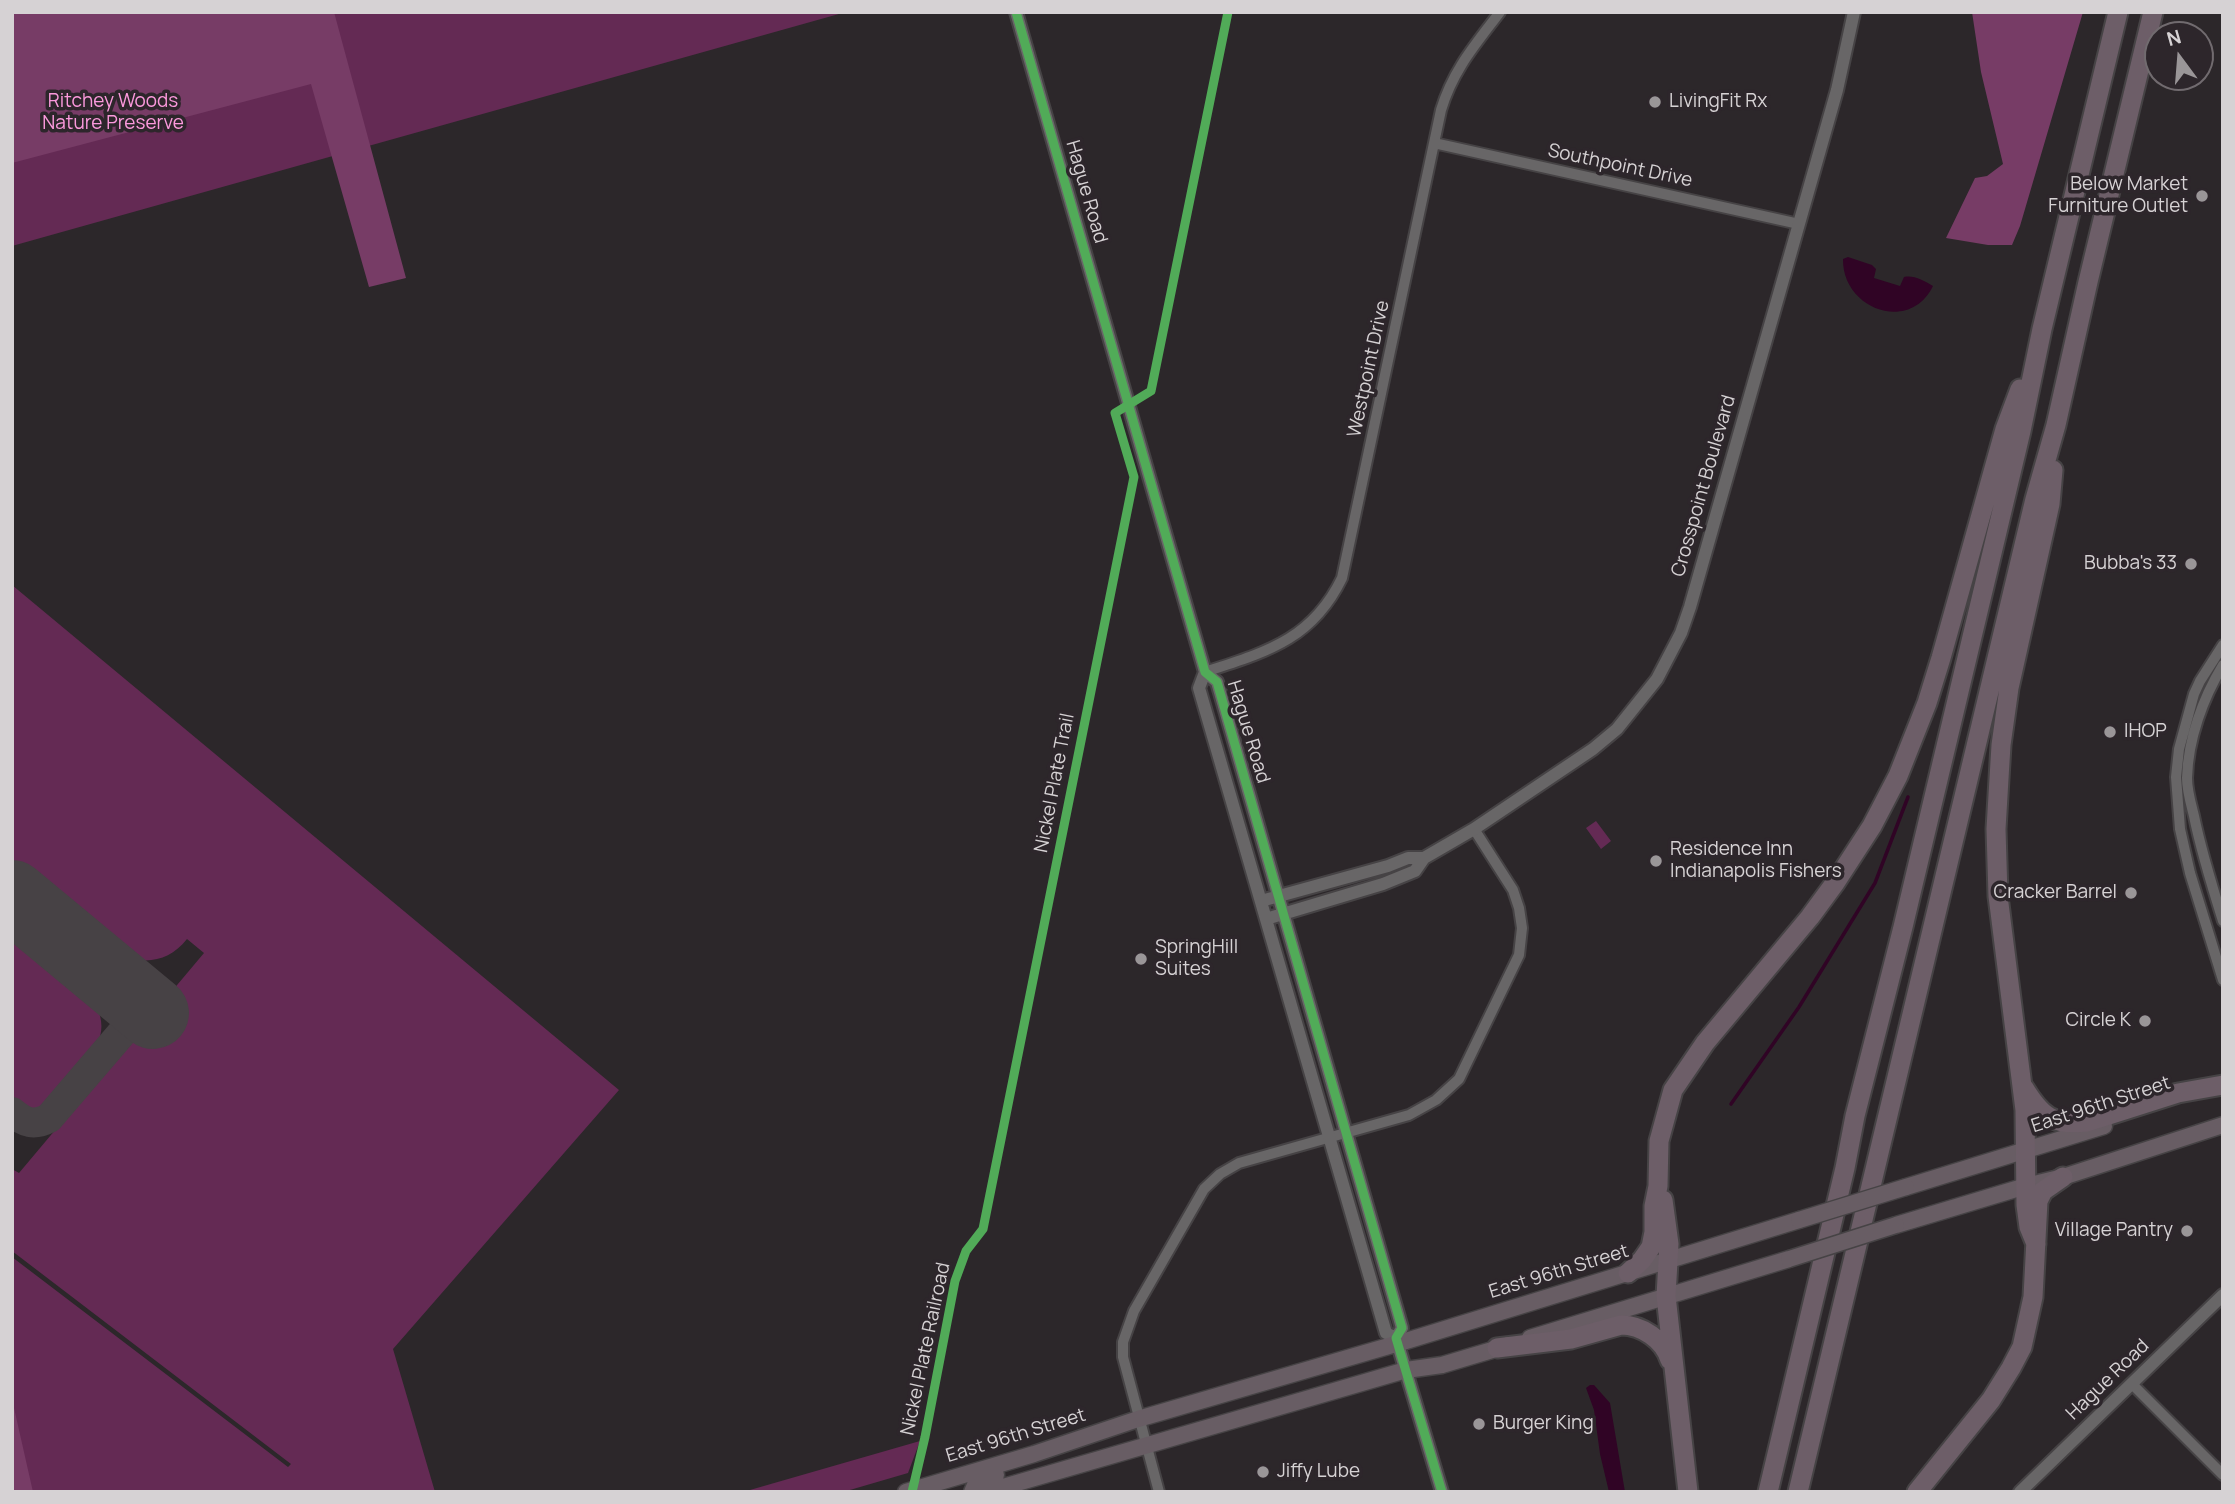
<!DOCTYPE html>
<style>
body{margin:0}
#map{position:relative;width:2235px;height:1504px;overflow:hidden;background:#2c272a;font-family:Manrope,sans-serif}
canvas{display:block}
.frame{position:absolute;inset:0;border:14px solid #d6d2d4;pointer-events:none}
.north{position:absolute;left:2144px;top:21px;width:70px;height:70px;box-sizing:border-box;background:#2d262b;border:2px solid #716b6f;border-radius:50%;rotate:344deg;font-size:19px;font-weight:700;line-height:28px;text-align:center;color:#d6d2d4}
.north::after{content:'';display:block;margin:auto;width:24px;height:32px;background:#9a9698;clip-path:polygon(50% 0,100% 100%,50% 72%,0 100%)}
</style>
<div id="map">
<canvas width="2235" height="1504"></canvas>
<div class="frame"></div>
<div class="north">N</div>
</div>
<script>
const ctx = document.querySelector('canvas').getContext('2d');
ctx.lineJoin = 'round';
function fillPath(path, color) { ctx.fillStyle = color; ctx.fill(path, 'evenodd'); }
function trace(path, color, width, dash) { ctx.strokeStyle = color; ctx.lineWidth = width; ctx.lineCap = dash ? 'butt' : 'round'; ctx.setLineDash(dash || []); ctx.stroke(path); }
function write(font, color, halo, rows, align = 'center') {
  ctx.font = font + ' Manrope,sans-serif'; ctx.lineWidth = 7; ctx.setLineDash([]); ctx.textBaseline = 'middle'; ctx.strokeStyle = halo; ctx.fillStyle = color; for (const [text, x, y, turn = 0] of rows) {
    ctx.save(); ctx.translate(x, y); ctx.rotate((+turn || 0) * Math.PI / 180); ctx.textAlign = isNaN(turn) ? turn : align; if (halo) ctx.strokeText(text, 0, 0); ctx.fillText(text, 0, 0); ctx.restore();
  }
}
fillPath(new Path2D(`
 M12 12H846L12 246Z
 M12 585 619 1090 393 1349 435 1492H12V1257L288 1467 291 1464 12 1251V1169L19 1173 204 953 187 939C171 959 152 964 127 958L12 863Z
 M1596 821 1611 841 1601 849 1586 828Z
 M12 929 90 994C111 1028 101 1044 77 1071 67 1082 58 1093 48 1104 34 1111 24 1109 12 1099Z
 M920 1441 908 1473 843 1492H743Z`), '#642a54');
fillPath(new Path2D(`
 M12 12H334L406 278 369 287 311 84 12 163Z
 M1972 12H2083L2020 226 2012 245H1988L1946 238 1975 178 1987 176 2003 164 1981 72Z
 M12 1399 33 1492H12Z`), '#773c66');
fillPath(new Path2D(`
 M1848 257 1872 265 1876 269 1874 278 1900 286 1904 277C1914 275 1924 281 1933 286 1910 334 1842 309 1843 259Z
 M1590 1385H1594L1610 1403 1625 1492H1609L1600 1454 1594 1410 1586 1388Z`), '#300425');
trace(new Path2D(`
 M1731 1104 1799 1007 1875 883 1908 797`), '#300425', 3.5);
trace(new Path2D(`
 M12 1112C25 1123 34 1126 49 1118L145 1006`), '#474245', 30);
trace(new Path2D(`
 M12 896 153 1013`), '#474245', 72);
const minor = new Path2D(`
 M1434 143 1799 224
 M2223 645 2200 681 2194 694 2179 749 2176 777 2180 829 2190 873 2223 980
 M2223 665C2203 698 2188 739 2187 778 2187 791 2191 804 2194 816 2201 851 2212 886 2223 921
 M1205 672C1266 652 1312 640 1342 578L1441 110C1453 70 1475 45 1500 12
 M2132 1384 2223 1475
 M1159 1492 1123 1357V1342L1134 1311 1204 1189 1220 1174 1239 1163 1409 1115 1436 1100 1459 1079 1519 955 1522 928 1519 908 1513 890 1474 829`);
const tertiary = new Path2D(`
 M1016 12 1205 672 1217 682 1402 1328 1396 1338 1442 1492
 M1205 672 1199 688 1386 1333 1396 1338
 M1261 901 1388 866 1408 858H1424
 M1266 919 1383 884 1415 871 1424 858 1474 829 1593 749 1617 729 1657 679 1681 633 1690 607 1837 90 1854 12
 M2020 1492 2223 1295`);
const primary = new Path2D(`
 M1906 1187 2104 1126
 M1896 1225 2026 1186 2063 1177 2223 1125
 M1530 1338 1789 1259
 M906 1492 1034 1454 1138 1419 1406 1341 1799 1220
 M972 1492 976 1483 996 1475
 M986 1492 1365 1382 1406 1370 1442 1365 1509 1345`);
const motorway = new Path2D(`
 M2024 1088C2041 1116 2053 1126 2087 1122L2178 1093 2223 1085
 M1663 1200 1669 1244 1666 1296 1688 1492
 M2036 1244 2029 1227 2026 1205 2025 1110 1998 896 1996 829 2001 745 2009 688 2050 504 2053 470
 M1628 1273 1642 1260 1651 1247 1654 1232V1206L1658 1186 1659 1141 1673 1090 1705 1043 1810 917 1835 883 1872 826 1898 776 1927 703 1941 658 2005 429 2020 389
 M1497 1348 1571 1339 1621 1325C1642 1325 1664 1340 1670 1360
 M1768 1492 1845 1168 1855 1116 1903 927 2021 431 2042 329 2118 12
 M1798 1492 2035 499 2056 425 2088 282 2153 12
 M1917 1492 1991 1400 2011 1368 2022 1347 2033 1297 2038 1201 2043 1191 2063 1177`);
trace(minor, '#464345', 14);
trace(tertiary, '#464345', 16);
trace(primary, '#464345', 19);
trace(motorway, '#464345', 23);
trace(minor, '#686667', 10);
trace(tertiary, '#686667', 12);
trace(primary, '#685d64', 16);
trace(motorway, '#6d5e68', 19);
const primaryBridge = new Path2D(`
 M1799 1220 1906 1187
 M1789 1259 1896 1225`);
trace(primaryBridge, '#464345', 19, []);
trace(primaryBridge, '#685d64', 16);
trace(new Path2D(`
 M1016 12 1205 672 1217 682 1402 1328 1396 1338 1442 1492
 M912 1492 925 1437 955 1281 966 1251 983 1229 1134 477 1115 413 1151 391 1228 12`), '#51ab58', 9);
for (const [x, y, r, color] of [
 [1655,102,7,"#9a9698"],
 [2202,196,7,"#9a9698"],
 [2191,564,7,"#9a9698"],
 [2110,732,7,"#9a9698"],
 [1656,861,7,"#9a9698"],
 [2131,893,7,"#9a9698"],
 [1141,959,7,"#9a9698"],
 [2145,1021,7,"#9a9698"],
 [2187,1231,7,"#9a9698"],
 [1479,1424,7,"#9a9698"],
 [1263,1472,7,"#9a9698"]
]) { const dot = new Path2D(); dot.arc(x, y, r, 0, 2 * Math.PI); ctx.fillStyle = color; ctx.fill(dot); trace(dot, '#2d262b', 2.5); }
write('19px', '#fb99dc', '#2d262b', [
 ["Ritchey Woods",113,102],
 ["Nature Preserve",113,124]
]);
write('19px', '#d6d2d4', '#2d262b', [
 ["LivingFit Rx",1669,102],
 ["Below Market",2188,185,"right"],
 ["Furniture Outlet",2188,207,"right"],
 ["Bubba's 33",2177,564,"right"],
 ["IHOP",2124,732],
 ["Residence Inn",1670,850],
 ["Indianapolis Fishers",1670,872],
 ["Cracker Barrel",2117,893,"right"],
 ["SpringHill",1155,948],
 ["Suites",1155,970],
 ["Circle K",2131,1021,"right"],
 ["Village Pantry",2173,1231,"right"],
 ["Burger King",1493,1424],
 ["Jiffy Lube",1277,1472]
], 'left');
write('19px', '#d6d2d4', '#2d262b', [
 ["Southpoint Drive",1620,166,12],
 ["Hague Road",1086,192,74],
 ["Westpoint Drive",1369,369,-78],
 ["Crosspoint Boulevard",1704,486,-74],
 ["Hague Road",1248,732,73],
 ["Nickel Plate Trail",1055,783,-79],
 ["East 96th Street",2101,1105,-18],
 ["East 96th Street",1559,1272,-17],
 ["Nickel Plate Railroad",926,1349,-78],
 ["Hague Road",2108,1380,-44],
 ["East 96th Street",1016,1436,-17]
]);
</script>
